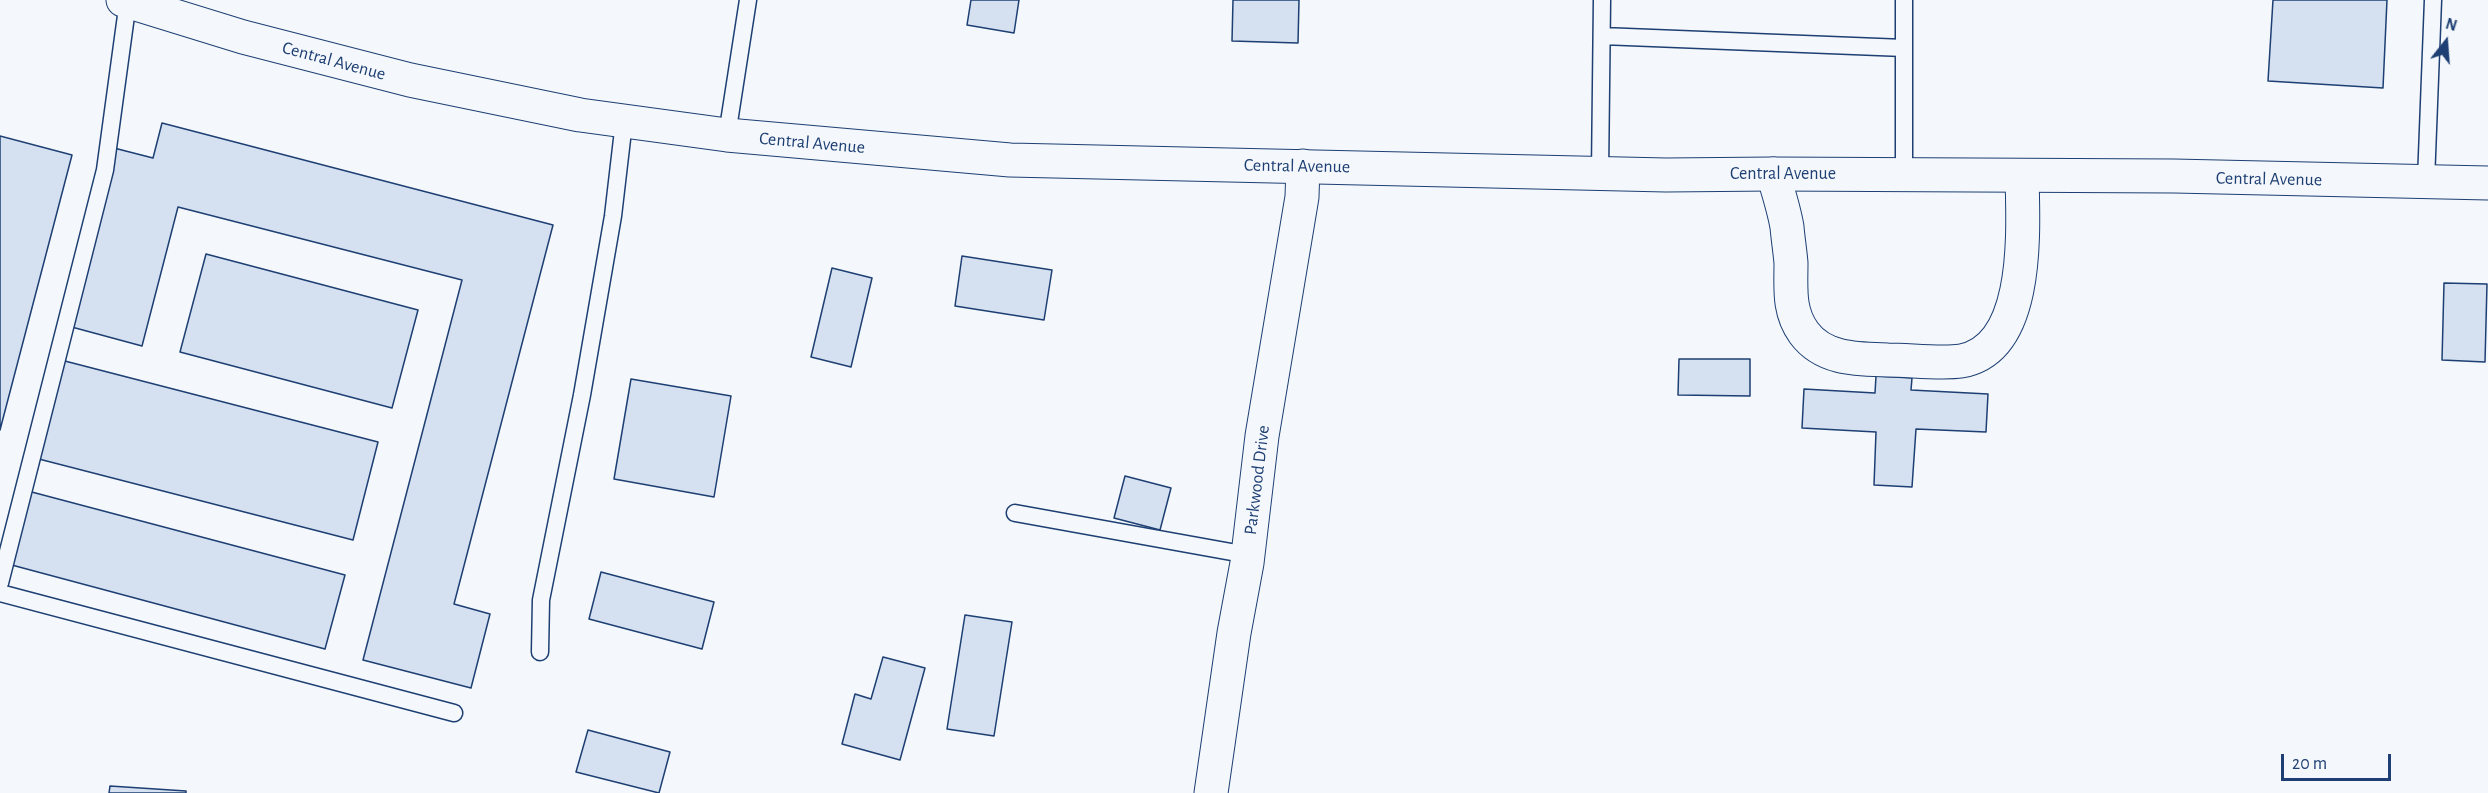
<!DOCTYPE html>
<style>
body{margin:0}
#map{position:relative;width:2488px;height:793px;overflow:hidden;background:#f4f7fb;font-family:"Alegreya Sans",sans-serif}
canvas{display:block}
.north{position:absolute;left:2416px;top:12px;width:60px;height:60px;-webkit-text-stroke:4px #f4f7fb;paint-order:stroke;rotate:17deg;font-size:16px;font-weight:700;line-height:24px;text-align:center;color:#1d3f73}
.north::after{content:'';display:block;margin:auto;width:21px;height:27px;background:#1d3f73;clip-path:polygon(50% 0,100% 100%,50% 72%,0 100%)}
.scale{position:absolute;left:2281px;top:754px;width:110px;height:27px;box-sizing:border-box;border:3px solid #1d3f73;border-top:0;padding-left:8px;font-size:18px;line-height:21px;white-space:nowrap;color:#1d3f73;-webkit-text-stroke:4px #f4f7fb;paint-order:stroke}
</style>
<div id="map">
<canvas width="2488" height="793"></canvas>
<div class="north">N</div>
<div class="scale">20 m</div>
</div>
<script>
const ctx = document.querySelector('canvas').getContext('2d');
ctx.lineJoin = 'round';
function fillPath(path, color) { ctx.fillStyle = color; ctx.fill(path, 'evenodd'); }
function trace(path, color, width, dash) { ctx.strokeStyle = color; ctx.lineWidth = width; ctx.lineCap = dash ? 'butt' : 'round'; ctx.setLineDash(dash || []); ctx.stroke(path); }
function write(font, color, halo, rows, align = 'center') {
  ctx.font = font + ' "Alegreya Sans",sans-serif'; ctx.lineWidth = 4.5; ctx.setLineDash([]); ctx.textBaseline = 'middle'; ctx.strokeStyle = halo; ctx.fillStyle = color; for (const [text, x, y, turn = 0] of rows) {
    ctx.save(); ctx.translate(x, y); ctx.rotate((+turn || 0) * Math.PI / 180); ctx.textAlign = isNaN(turn) ? turn : align; if (halo) ctx.strokeText(text, 0, 0); ctx.fillText(text, 0, 0); ctx.restore();
  }
}
const building = new Path2D(`
 M971 0H1019L1014 33 967 25Z
 M1233 0H1299L1298 43 1232 41Z
 M2273 0H2387L2383 88 2268 81Z
 M162 123 553 225 454 604 490 614 471 688 363 660 462 280 178 207 142 346 68 326 114 148 153 158Z
 M0 136 72 155 0 430Z
 M206 254 418 310 392 408 180 352Z
 M962 256 1052 270 1044 320 955 306Z
 M832 268 872 278 851 367 811 357Z
 M2444 283 2487 284 2485 362 2442 360Z
 M1679 359H1750V396L1678 395Z
 M61 360 378 442 353 540 35 458Z
 M1876 376 1912 378 1911 390 1988 394 1986 432 1916 429 1912 487 1874 485 1876 432 1802 428 1804 389 1875 393Z
 M631 379 731 396 714 497 614 479Z
 M1125 476 1171 488 1160 530 1114 518Z
 M28 491 345 575 325 649 8 564Z
 M601 572 714 602 702 649 589 619Z
 M965 615 1012 622 994 736 947 729Z
 M883 657 925 668 900 760 842 744 855 694 871 699Z
 M588 730 670 752 659 793 576 772Z
 M110 786 186 791V793H109Z`);
fillPath(building, '#d5e0f0');
trace(building, '#1d3f73', 1.5);
const lane = new Path2D(`
 M1602 36 1904 48
 M727 135 748 0
 M1600 173 1602 0
 M1904 175V0
 M2426 181 2433 0
 M1015 513 1248 555
 M0 583 105 170 128 1
 M0 593 454 713
 M540 652 541 600 582 395 613 216 624 122`);
const street = new Path2D(`
 M1773 174C1778 191 1784 209 1787 227 1788 239 1790 251 1791 263 1791 288 1788 311 1804 333 1824 360 1858 359 1888 360 1909 360 1942 364 1961 361 2031 349 2023 228 2022 176
 M1211 793 1234 633 1247 563 1262 436 1302 197 1303 166`);
const secondary = new Path2D(`
 M123 0 243 37 410 80 580 115 727 135 1010 160 1666 175 1773 174 2174 176 2488 183`);
trace(lane, '#1d3f73', 19);
trace(street, '#1d3f73', 35);
trace(secondary, '#1d3f73', 35);
trace(lane, '#f4f7fb', 16);
trace(street, '#f4f7fb', 33);
trace(secondary, '#f4f7fb', 33);
write('18px', '#1d3f73', '#f4f7fb', [
 ["Central Avenue",334,61,15],
 ["Central Avenue",812,143,5],
 ["Central Avenue",1297,166,1],
 ["Central Avenue",1783,174],
 ["Central Avenue",2269,179,1],
 ["Parkwood Drive",1257,480,-83]
]);
</script>
